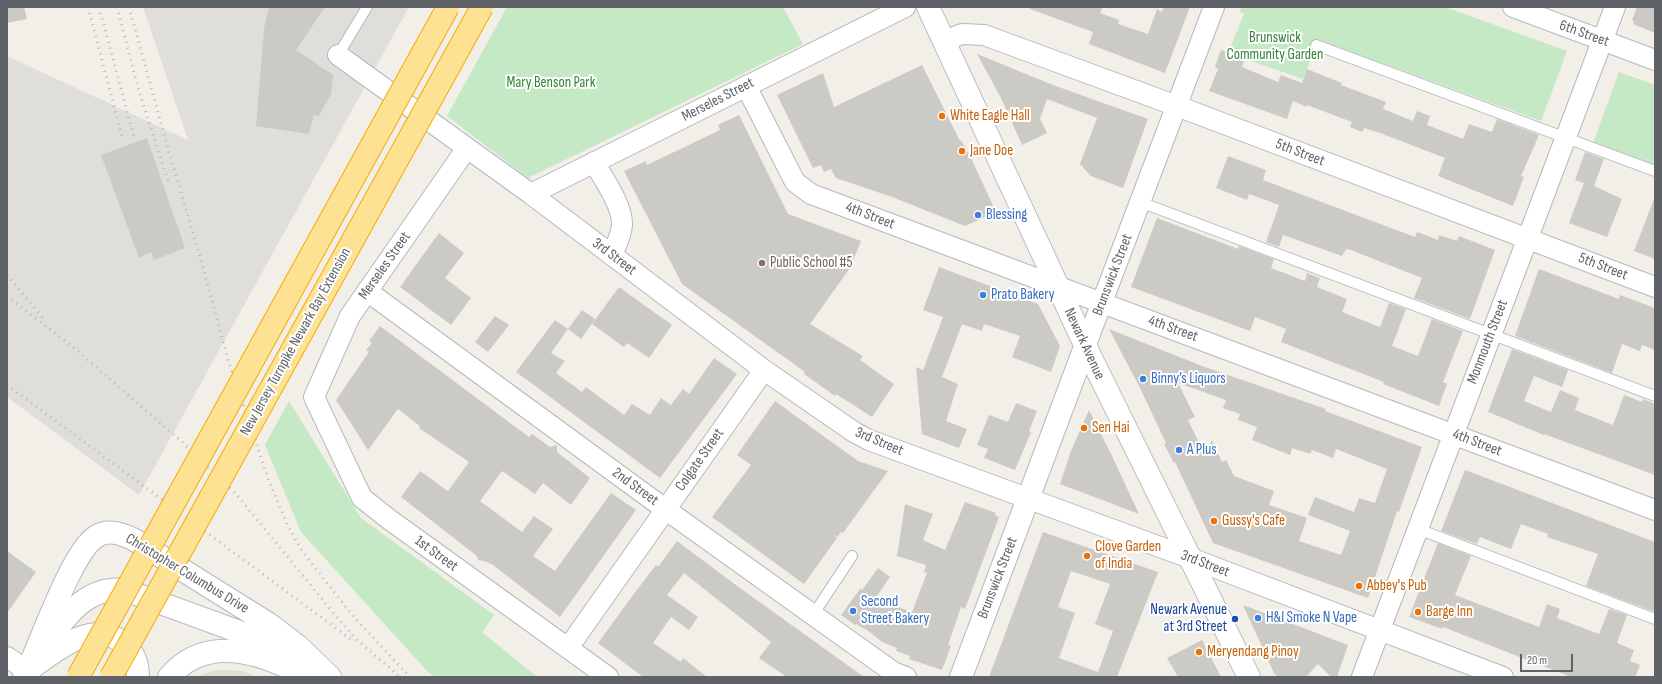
<!DOCTYPE html>
<meta charset="utf-8">
<style>
body{margin:0}
#map{position:relative;width:1662px;height:684px;overflow:hidden;background:#f1efe8;font-family:"Sofia Sans Condensed",sans-serif}
canvas{display:block}
.frame{position:absolute;inset:0;border:8px solid #5f6368;pointer-events:none}
.scale{position:absolute;left:1520px;top:654px;width:53px;height:18px;box-sizing:border-box;border:2px solid #5f6368;border-top:0;padding-left:5px;font-size:12px;line-height:14px;white-space:nowrap;color:#5f6368;-webkit-text-stroke:3px #fff;paint-order:stroke}
</style>
<div id="map">
<canvas width="1662" height="684"></canvas>
<div class="frame"></div>
<div class="scale">20 m</div>
</div>
<script>
const ctx = document.querySelector('canvas').getContext('2d');
ctx.lineJoin = 'round';
function fillPath(path, color) { ctx.fillStyle = color; ctx.fill(path, 'evenodd'); }
function trace(path, color, width, dash) { ctx.strokeStyle = color; ctx.lineWidth = width; ctx.lineCap = dash ? 'butt' : 'round'; ctx.setLineDash(dash || []); ctx.stroke(path); }
function write(font, color, halo, rows, align = 'center') {
  ctx.font = font + ' "Sofia Sans Condensed",sans-serif'; ctx.lineWidth = 4; ctx.setLineDash([]); ctx.textBaseline = 'middle'; ctx.strokeStyle = halo; ctx.fillStyle = color; for (const [text, x, y, turn = 0] of rows) {
    ctx.save(); ctx.translate(x, y); ctx.rotate((+turn || 0) * Math.PI / 180); ctx.textAlign = isNaN(turn) ? turn : align; if (halo) ctx.strokeText(text, 0, 0); ctx.fillText(text, 0, 0); ctx.restore();
  }
}
fillPath(new Path2D(`
 M143 7H409L139 495 7 397V56L188 140Z`), '#e0deda');
fillPath(new Path2D(`
 M226 670 243 671 255 677H196L212 671Z`), '#e1ded6');
fillPath(new Path2D(`
 M507 7H783L803 44 528 178 447 116Z
 M1241 7H1445L1567 51 1541 121 1318 40 1303 79 1228 53 1244 14 1256 18 1240 12Z
 M1619 72 1655 85V169L1592 146Z
 M289 401 361 518 494 615 482 632 537 677H436L428 672 301 532 265 445Z`), '#c5e8c5');
fillPath(new Path2D(`
 M7 7H24L27 19 7 23Z
 M269 7H325L296 50 333 75 331 94 319 116 314 115 309 134 256 126 264 28Z
 M1030 7H1103L1100 13 1119 20 1118 24 1148 34 1157 9 1162 12 1164 7H1190L1165 73 1089 44 1093 32 1030 9Z
 M1637 7H1655V33L1633 24 1634 21 1632 20Z
 M1221 50 1235 55 1234 57 1244 61 1242 67 1278 82 1281 75 1302 83 1307 69 1342 83 1341 85 1386 102 1383 109 1413 121 1417 111 1430 116 1427 125 1463 139 1469 124 1492 132 1497 119 1539 135 1521 176 1524 177 1513 206 1438 176 1445 158 1380 133 1364 128 1362 132 1350 127 1352 122 1307 105V107L1293 101 1287 119 1209 91 1218 69 1215 67Z
 M977 54 1053 85 1148 119 1123 188 1091 176 1080 164 1097 118 1047 99 1040 119 1047 133 1022 145 1001 98Z
 M922 65 960 141 961 140 971 158 996 212 965 226 892 197 836 178 831 169 824 172 821 165 813 168 777 95 823 73 834 107Z
 M739 115 788 214 861 241 850 268 810 324 863 356 860 360 894 384 872 417 836 394 835 396 804 374 805 372 682 284 624 171 646 161 647 165 720 130 718 125Z
 M147 138 185 248 154 260 151 252 139 258 101 155Z
 M1585 152 1604 159 1594 186 1622 199 1607 237 1569 223 1584 183 1575 180Z
 M1228 156 1266 170 1263 180 1415 237 1417 232 1438 240 1439 235 1457 241 1459 236 1495 250 1470 319 1414 298 1422 278 1351 250 1346 249 1342 256 1283 235 1279 247 1266 242 1279 205 1249 194 1247 200 1216 188Z
 M1654 199 1655 200V259L1634 251Z
 M1157 218 1238 249 1239 246 1274 259 1271 268 1305 281 1307 273 1320 278 1317 287 1347 299 1342 312 1380 327 1389 303 1406 309 1392 346 1418 356 1432 319 1463 331 1443 382 1447 384 1439 406 1383 384 1384 382 1281 342 1286 329 1255 317 1250 331 1131 287Z
 M439 233 464 253 445 278 471 298 451 325 400 287Z
 M939 267 1038 304 1060 346 1051 372 1012 357 1020 336 984 324 982 331 962 324 942 377 958 384 946 421 967 429 959 448 922 434 916 367 923 370 943 317 923 310Z
 M1539 269 1619 299 1620 295 1655 308V350L1642 345 1640 351 1622 344 1612 373 1515 336Z
 M619 287 672 325 649 358 627 343 624 347 592 324Z
 M582 310 595 319 581 339 568 329Z
 M495 316 509 325 488 352 475 342Z
 M555 320 568 329 551 353 565 361 556 373 582 392 586 387 624 415 632 404 650 415 661 398 671 405 683 389 689 394 714 358 737 374 660 478 516 372Z
 M380 326 529 437 532 434 550 447 557 445V452L590 478 571 505 543 483 535 494 502 471 480 501 522 532 534 516 553 529 533 556 555 571 611 493 636 510 560 617 493 565 484 561 478 560 477 556 401 497 420 471 448 491 469 462 419 428 420 426 398 409 368 450 336 400 369 352 366 350 372 343 369 341Z
 M1109 329 1202 366 1326 409 1325 411 1422 447 1399 512 1397 511 1368 598 1213 543 1175 462 1174 463 1164 444 1166 443 1140 388ZM1178 383 1226 400 1223 408 1240 414 1238 420 1257 427 1252 440 1290 455 1292 448 1310 454 1312 450 1333 458 1336 449 1387 469 1375 503 1359 498 1354 512 1315 497 1308 515 1350 531 1341 555 1299 541 1307 518 1269 505 1274 491 1234 476 1226 460 1222 462 1212 440 1209 447 1202 449 1188 420 1195 417Z
 M1512 349 1568 370 1562 387 1534 376 1524 401 1551 412 1560 390 1579 398 1575 410 1613 425 1624 395 1642 402 1643 399 1655 404V475L1544 434V435L1488 412Z
 M775 401 858 461 888 471 843 533 841 532 838 537 834 535 837 538 804 584 712 517 751 465 737 455Z
 M1016 403 1037 411 1029 431 1031 432 1015 470 984 458 988 449 977 445 989 415 1008 422Z
 M1089 410 1112 456 1139 514 1060 484 1071 451Z
 M1465 470 1655 542V612L1586 586 1598 554 1547 537 1548 534 1521 524 1511 549 1480 537 1477 544 1441 531Z
 M965 502 996 513 995 515 999 517 965 609 961 607 948 645 951 646 942 670 909 659 910 656 896 651 897 648 882 642 870 632 856 624 855 625 841 615 860 589 862 590 878 568 890 577 875 599 912 612 927 573 924 572 926 565 897 556 905 504 933 514 923 540 945 550Z
 M1043 532 1158 572 1117 677H989ZM1071 571 1110 584 1095 624 1113 631 1098 672 1059 658 1075 613 1058 607Z
 M677 541 740 588 864 677H787L759 658 771 642 684 573 667 595 698 617 689 630 671 617 653 643 681 662 683 658 707 677H643L598 643 636 591 656 565 658 567Z
 M1438 543 1471 556 1455 595 1539 627 1547 604 1560 609 1557 618 1599 634 1609 609 1627 615 1617 643 1634 650 1630 661 1640 665 1635 677H1571L1443 627 1442 629 1409 617Z
 M7 551 36 572 7 613Z
 M1243 605 1348 645 1337 677H1331L1318 664 1306 677H1278L1274 673Z
 M1202 640 1221 677H1178L1167 658Z`), '#cccac5');
const lane = new Path2D(`
 M1316 45 1655 171
 M338 55 367 7
 M1140 202 1655 396
 M1418 529 1655 619
 M813 615 852 556`);
const street = new Path2D(`
 M1513 7 1655 60
 M944 41 962 34 984 35 1177 106 1655 287
 M338 55 531 194 764 370 854 432 869 440 1190 558 1503 677
 M746 86 795 182 811 194 1655 510
 M467 148 350 316 314 397 362 498 390 520 608 677
 M594 162C603 178 623 206 622 225 621 236 616 245 612 255
 M531 194 905 7
 M367 291 665 509 893 672 906 677
 M1085 347 1214 7
 M568 648 764 370
 M7 657 27 671
 M1362 677 1615 7`);
const secondary = new Path2D(`
 M928 7 1092 360 1249 677
 M49 639C69 613 88 586 125 590L267 642 294 657
 M27 671C52 654 90 618 122 642 133 651 138 663 138 677
 M24 677C40 647 71 551 97 536 109 529 122 534 133 539L269 624 299 647 330 677
 M169 677C208 632 264 654 308 677
 M961 677 1085 347`);
trace(lane, '#b5b8bc', 12);
trace(street, '#b5b8bc', 22);
trace(secondary, '#b6babf', 24);
trace(lane, '#fff', 10);
trace(street, '#fff', 20);
trace(secondary, '#fff', 22);
trace(new Path2D(`
 M88 7 123 140
 M99 7 134 137
 M117 7 138 88 168 181
 M129 7 167 145 203 267 229 363 270 484 288 526 302 551 353 616 410 677
 M7 275 43 318
 M7 296 73 347 181 441 237 495 335 615 356 639 400 677
 M7 385 352 640`), '#b6b7b8', 3, [1, 5]);
const highwayBridge = new Path2D(`
 M78 677 448 7
 M111 677 482 7`);
trace(highwayBridge, '#f9ab00', 24, []);
trace(highwayBridge, '#fde293', 22);
for (const [x, y, r, color] of [
 [942,116,4,"#e8710a"],
 [962,151,4,"#e8710a"],
 [978,215,4,"#3f7fe0"],
 [762,263,4,"#8d6e63"],
 [983,295,4,"#3f7fe0"],
 [1143,379,4,"#3f7fe0"],
 [1084,428,4,"#e8710a"],
 [1179,450,4,"#3f7fe0"],
 [1214,521,4,"#e8710a"],
 [1087,556,4,"#e8710a"],
 [1359,586,4,"#e8710a"],
 [853,611,4,"#3f7fe0"],
 [1418,612,4,"#e8710a"],
 [1258,618,4,"#3f7fe0"],
 [1235,619,4,"#1a4fb4"],
 [1199,652,4,"#e8710a"]
]) { const dot = new Path2D(); dot.arc(x, y, r, 0, 2 * Math.PI); ctx.fillStyle = color; ctx.fill(dot); trace(dot, '#fff', 1.5); }
write('15px', '#5f6368', '#fff', [
 ["6th Street",1584,34,20],
 ["Merseles Street",718,100,-27],
 ["5th Street",1300,153,21],
 ["4th Street",870,216,21],
 ["3rd Street",614,257,37],
 ["Merseles Street",385,266,-55],
 ["5th Street",1603,267,21],
 ["Brunswick Street",1113,275,-69],
 ["4th Street",1173,329,20],
 ["New Jersey Turnpike Newark Bay Extension",296,342,-61],
 ["Monmouth Street",1488,342,-69],
 ["Newark Avenue",1084,344,65],
 ["3rd Street",879,442,23],
 ["4th Street",1477,443,21],
 ["Colgate Street",700,460,-55],
 ["2nd Street",635,487,36],
 ["1st Street",436,554,36],
 ["3rd Street",1205,564,21],
 ["Christopher Columbus Drive",187,574,31],
 ["Brunswick Street",998,578,-69]
]);
write('15px', '#348238', '#fff', [
 ["Brunswick",1275,38],
 ["Community Garden",1275,55],
 ["Mary Benson Park",551,83]
]);
write('15px', '#c56008', '#fff', [
 ["White Eagle Hall",950,116],
 ["Jane Doe",970,151],
 ["Sen Hai",1092,428],
 ["Gussy's Cafe",1222,521],
 ["Clove Garden",1095,547],
 ["of India",1095,564],
 ["Abbey's Pub",1367,586],
 ["Barge Inn",1426,612],
 ["Meryendang Pinoy",1207,652]
], 'left');
write('15px', '#366cbe', '#fff', [
 ["Blessing",986,215],
 ["Prato Bakery",991,295],
 ["Binny’s Liquors",1151,379],
 ["A Plus",1187,450],
 ["Second",861,602],
 ["Street Bakery",861,619],
 ["H&I Smoke N Vape",1266,618]
], 'left');
write('15px', '#785e54', '#fff', [
 ["Public School #5",770,263]
], 'left');
write('15px', '#164399', '#fff', [
 ["Newark Avenue",1227,610],
 ["at 3rd Street",1227,627]
], 'right');
</script>
